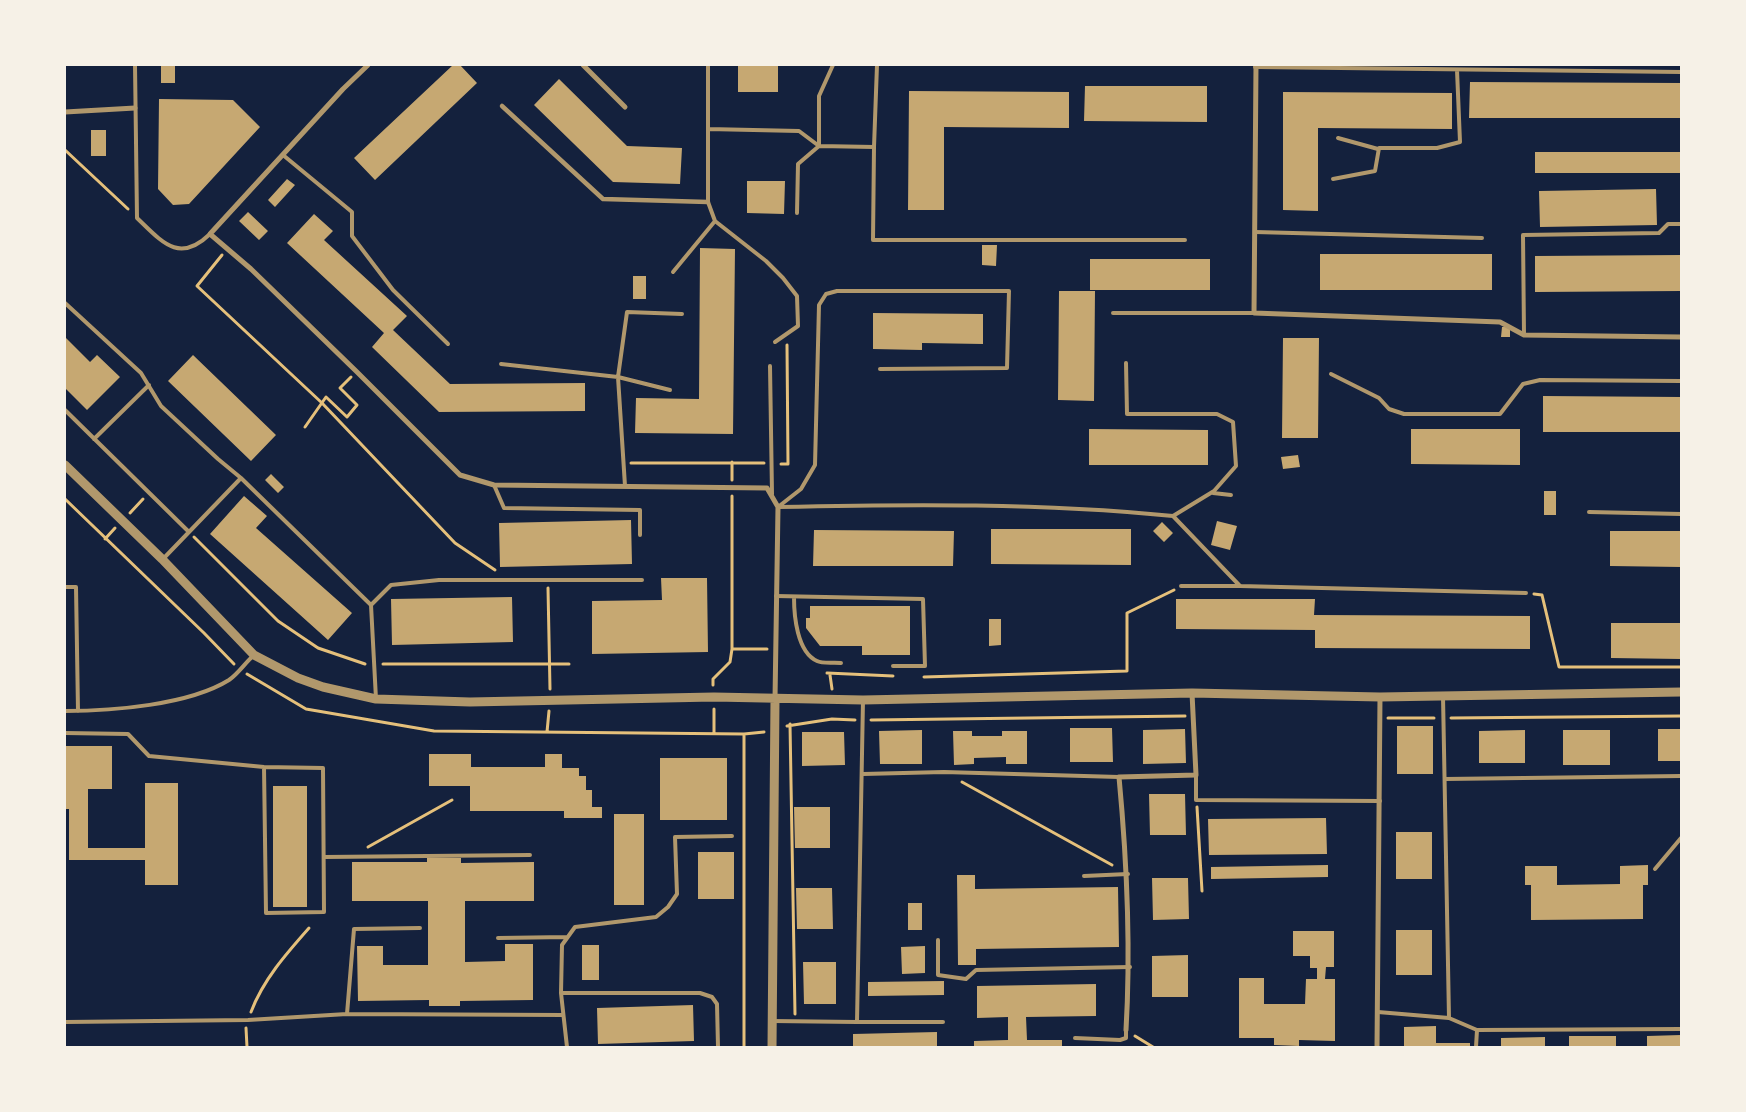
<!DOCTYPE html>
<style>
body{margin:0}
#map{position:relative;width:1746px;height:1112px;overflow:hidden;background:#14213d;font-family:Montserrat,sans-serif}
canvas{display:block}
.frame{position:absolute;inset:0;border:66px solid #f6f1e7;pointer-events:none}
</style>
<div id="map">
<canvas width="1746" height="1112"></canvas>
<div class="frame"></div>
</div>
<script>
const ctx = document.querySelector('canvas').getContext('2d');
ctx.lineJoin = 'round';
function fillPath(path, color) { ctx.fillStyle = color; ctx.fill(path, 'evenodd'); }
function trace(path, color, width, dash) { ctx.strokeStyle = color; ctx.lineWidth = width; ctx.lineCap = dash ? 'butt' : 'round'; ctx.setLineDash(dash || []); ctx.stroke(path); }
fillPath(new Path2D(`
 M161 65H175V83H161Z
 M453 65H460L477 83 375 180 354 158Z
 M738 65H778V92H738Z
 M559 79 627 146 682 148 680 184 613 182 534 105Z
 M1470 82 1681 83V118H1469Z
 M1085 86H1207V122L1084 121Z
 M909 91 1069 92V128L944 127V210H908Z
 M1283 92 1452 93V129L1318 128V211L1283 210Z
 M159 99 233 100 260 127 189 204 173 205 158 189Z
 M91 130H106V156H91Z
 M1535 152H1681V173H1535Z
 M287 179 295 185 275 207 268 200Z
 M747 181H785L784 214 747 213Z
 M1656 189 1657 225 1540 227 1539 191Z
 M248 212 268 231 259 240 239 221Z
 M314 214 333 231 324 240 407 316 393 330 450 384 585 383V411L439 412 372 347 384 333 287 243Z
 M982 245H997L996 266 982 265Z
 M700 248 735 249 733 434 635 433 636 398 699 399Z
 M1320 254H1492V290H1320Z
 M1681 255V291L1535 292V256Z
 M1090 259H1210V290H1090Z
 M633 276H646V299H633Z
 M1059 291H1095L1094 401 1058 400Z
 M873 313 983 314V344L922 343V350L873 349Z
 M1502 327H1510V337H1501Z
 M65 337 90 362 97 355 120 377 87 410 65 388Z
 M1283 338H1319L1318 438H1282Z
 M193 355 276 435 251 461 168 381Z
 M1543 396 1681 397V432H1543Z
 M1089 429 1208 430V465H1089Z
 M1411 429H1520V465L1411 464Z
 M1298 455 1300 467 1283 469 1281 457Z
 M271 474 284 487 278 493 265 480Z
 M1544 491H1556V515H1544Z
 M244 496 267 516 256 528 352 613 328 640 210 534Z
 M631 520 632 564 500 567 499 523Z
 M1217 521 1237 526 1230 550 1211 545Z
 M1162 522 1173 533 1164 542 1153 531Z
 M991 529H1131V565L991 564Z
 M814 530 954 531 953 566H813Z
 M1610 531H1681V567L1610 566Z
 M661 578H707L708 652 592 654V601L662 600Z
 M512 597 513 642 392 645 391 599Z
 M1176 599H1315L1314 615 1530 616V649L1315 648V630L1176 629Z
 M810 606H910V655H862V646H820L806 628V618H810Z
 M989 619H1001V645L989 646Z
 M1611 623H1681V659L1611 658Z
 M1397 726H1433V774H1397Z
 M1070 728H1112L1113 762H1070Z
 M1185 729 1186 763 1143 764V730Z
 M1658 729H1681V761H1658Z
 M922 730V764H880L879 731Z
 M1525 730V763H1479V731Z
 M1563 730H1610V765H1563Z
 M953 731H972V736H1002V731H1027V764H1006V757L974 758V764L954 765Z
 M802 732H844L845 765 802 766Z
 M65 746H112V789H88V848H145V783H178V885H145V860H69V809H65Z
 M429 754H471V767H545V754H562V768H579V776H586V790H592V807H602V818H564V811H470V786H429Z
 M660 758H727V820H660Z
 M273 786H307V907H273Z
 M1149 794H1185L1186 835H1150Z
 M794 807H830V848H795Z
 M614 814H644V905H614Z
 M1326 818 1327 854 1209 855 1208 819Z
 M1396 832H1432V879H1396Z
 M698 852H734V899H698Z
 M427 858H461V863L534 862V901H465V962L505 961V944H533V1000L460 1001V1006H429V1000L358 1001 357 946H383V965H428V901H352V862H427Z
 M1328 865V877L1211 879V867Z
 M1648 865V885H1643V919L1531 920V885H1525V866H1557V885L1620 884V866Z
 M957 875H975V889L1118 887 1119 947 976 949V965H958Z
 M1152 878H1188L1189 919 1153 920Z
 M796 888H832L833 929H797Z
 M908 903H922V930H908Z
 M1396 930H1432V975H1396Z
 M1293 931H1334V967H1326L1325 979H1335V1041L1299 1040V1046L1274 1045V1038H1239V978H1264V1004H1305L1306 979H1317V968H1310V956H1293Z
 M582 945H599V980H582Z
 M925 946V973L902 974 901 947Z
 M1188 955V997H1152V956Z
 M803 962H836V1004H804Z
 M944 981V995L868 996V982Z
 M1096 984V1016L1026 1017 1027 1040H1062V1047H974V1041L1008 1040V1017L977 1018V986Z
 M693 1005 694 1041 598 1044 597 1008Z
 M1436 1026V1043H1470V1047H1404V1027Z
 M937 1032V1047H853V1034Z
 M1681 1035V1047H1647V1036Z
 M1569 1036H1616V1047H1569Z
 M1545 1037V1047H1501V1038Z`), '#c6a872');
trace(new Path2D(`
 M65 150 128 209
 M222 255 197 286 322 403 455 543 495 570
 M305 427 326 397 347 417 357 405 340 388 351 377
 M732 462V480
 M631 463H764
 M781 464H788L787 345
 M65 499 204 633 234 664
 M130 513 143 499
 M194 537 278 621 318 648 365 664
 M105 539 115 528
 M548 588 550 689
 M1534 594 1542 595 1559 667H1681
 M732 649H767
 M383 664H569
 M827 673 893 676
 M247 674 306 709 434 731 744 734 764 732
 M830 675 832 689
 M924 677 1127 671V613L1174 590
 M713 685V679L730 662 732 649V496
 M714 709V733
 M1388 718H1434
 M1451 718 1681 716
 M871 720 1185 716
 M790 724 795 1014
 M787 726 832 719 855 720
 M547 732 549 711
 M962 782 1112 865
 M1197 807 1202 891
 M368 847 452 800
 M251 1012C263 980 286 954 309 928
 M246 1028 247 1047
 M1135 1036 1153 1047
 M744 1047V734`), '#e5c07b', 3);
trace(new Path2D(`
 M135 65 137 218C162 242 179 264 210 234
 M1255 67 1681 72
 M708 129V65
 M1338 138 1378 149
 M874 147 873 240H1185
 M283 155 352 212V236L393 290 448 344
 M1333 179 1375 171 1379 148H1437L1460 142 1457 70
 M797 213 798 164 819 146V96L833 65
 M715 221 766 261 783 278 797 296 798 326 775 342
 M1255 232 1482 238
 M673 272 715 221 708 202V129L799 131 819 146 874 147 877 65
 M65 303 141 373 161 406 218 459 241 478 371 605 376 699
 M1113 313H1254
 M1524 335 1523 235 1659 233 1668 224H1681
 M1126 363 1127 414H1217L1233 422 1236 466 1214 491 1173 516
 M501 364 618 377 670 390
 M770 366 772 494
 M1331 374 1379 398 1389 409 1404 414H1500L1523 384 1540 380 1681 381
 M65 410 189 532
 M94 439 149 385
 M494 485 504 508 640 510V535
 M625 486 618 377 627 312 682 314
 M1213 493 1231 495
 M778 507C910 504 1042 503 1173 516L1240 586 1526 593
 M778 507 801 489 815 465 819 305 826 294 837 291H1009L1007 368 880 369
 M1589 512 1681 514
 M163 559 241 478
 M1181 586H1241
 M65 587H76L78 711
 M776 596 923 599 925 666H893
 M794 597C794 616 797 652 817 661 823 664 834 662 841 663
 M371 605 391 585 439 580H642
 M1443 696 1449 1018
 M65 711C112 711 189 705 229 680 238 674 245 663 253 656
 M65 733 128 734 149 756 264 767 323 768 324 912 266 913 264 767
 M863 774 944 772 1119 777
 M1196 775V800L1380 801
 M1445 779 1681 776
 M324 857 530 855
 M1655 869 1681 838
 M1084 876 1128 874
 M498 938 567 937
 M938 940V975L966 979 976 970 1130 967
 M561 993H700L712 997 717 1004 718 1047
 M1378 1012 1449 1018 1477 1030 1476 1047
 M347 1014 354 929 420 928
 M772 1021 857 1022 863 700
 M65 1022 248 1020 347 1014 563 1015
 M857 1022H943
 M1477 1030 1681 1029
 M1075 1038 1120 1040 1126 1038V1030
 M567 1047 561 993 562 945 575 927 656 917 668 907 677 894 675 837 732 836`), '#b1986c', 4);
trace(new Path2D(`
 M502 106 603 199 708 202`), '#b1986c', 4.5);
trace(new Path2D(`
 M368 65 343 89 210 234 251 269 356 371 460 475 494 485 767 488 778 507 775 699
 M583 65 625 107
 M1256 65 1254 313 1500 322 1524 335 1681 337
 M65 112 135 108
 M1126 1030C1131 945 1127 862 1119 777L1196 775 1192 693
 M1377 1047 1380 697`), '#b1986c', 5);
trace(new Path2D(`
 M65 465 162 559 254 655 298 678 323 687 376 699 470 702 714 697 863 700 1192 693 1380 697 1681 692
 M772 1047 775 699`), '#b1986c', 9);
</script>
